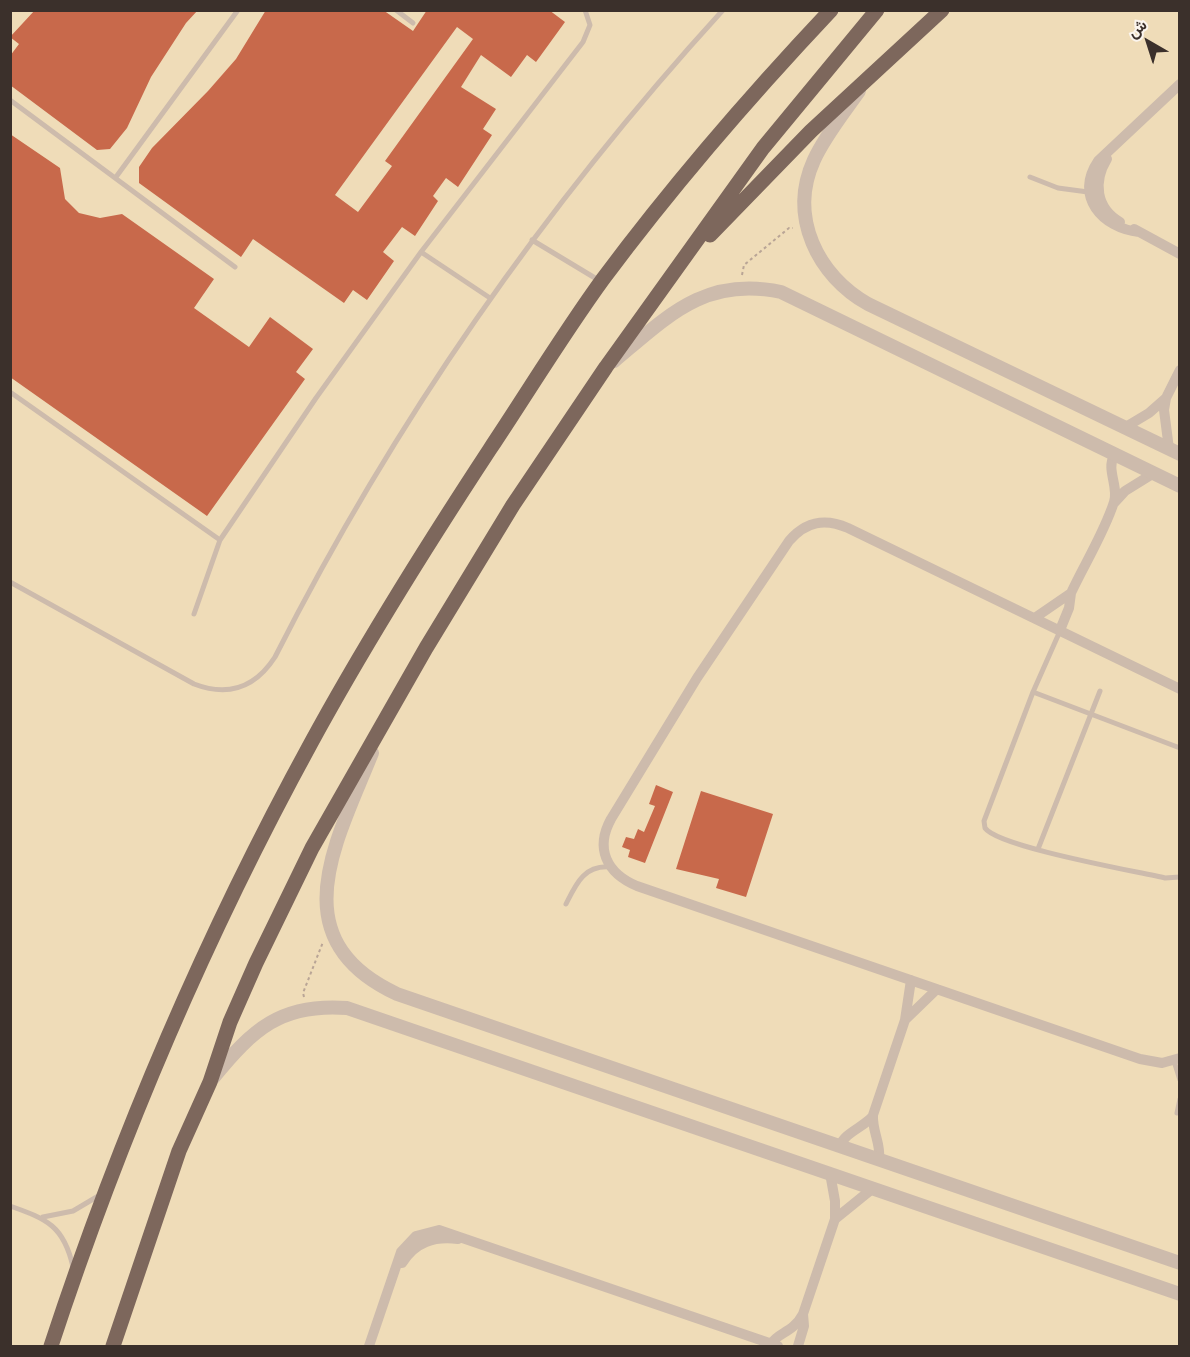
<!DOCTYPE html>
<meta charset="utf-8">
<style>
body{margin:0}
#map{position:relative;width:1190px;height:1357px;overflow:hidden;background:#f4ebe1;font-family:"Exo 2",Vazirmatn,sans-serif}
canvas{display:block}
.frame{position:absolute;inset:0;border:12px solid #3b302b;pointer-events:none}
.north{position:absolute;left:1118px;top:12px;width:60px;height:60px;-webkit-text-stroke:4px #fbf5ee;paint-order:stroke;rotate:321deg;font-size:16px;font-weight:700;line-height:24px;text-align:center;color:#3b302b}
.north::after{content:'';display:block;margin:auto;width:21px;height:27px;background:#3b302b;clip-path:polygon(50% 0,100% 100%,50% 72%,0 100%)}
</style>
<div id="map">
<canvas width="1190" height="1357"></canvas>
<div class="frame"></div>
<div class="north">ش</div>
</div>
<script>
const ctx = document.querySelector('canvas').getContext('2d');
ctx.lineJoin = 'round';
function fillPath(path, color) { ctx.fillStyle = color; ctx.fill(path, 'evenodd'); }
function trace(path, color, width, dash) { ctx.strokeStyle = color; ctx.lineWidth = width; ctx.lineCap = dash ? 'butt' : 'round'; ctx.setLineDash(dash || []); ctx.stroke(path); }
fillPath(new Path2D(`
 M11 11H1179V1346H11Z`), '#efdcb8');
fillPath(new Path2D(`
 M35 10H198L186 23 151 77 127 128 110 149 97 150 10 85V56L19 44 10 37Z
 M266 10H383L413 31 427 10H549L565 22 536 62 527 55 511 77 481 55 461 87 496 109 483 129 492 135 458 187 446 178 433 196 438 201 415 236 402 227 383 252 394 261 367 300 353 290 344 303 253 239 241 257 139 183V167L152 148 208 91 236 59ZM457 27 473 39 385 161 392 166 358 212 335 195Z
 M10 134 60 168 65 199 79 213 100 218 122 214 214 279 194 308 249 347 270 317 313 349 296 372 305 379 207 516 10 377Z
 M656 785 673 792 645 863 628 857 630 850 622 847 626 837 634 839 638 829 644 832 655 806 649 804Z
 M701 791 773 814 746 897 716 888 719 879 676 869Z`), '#c8694b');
trace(new Path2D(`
 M742 275 744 265 789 228H793
 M304 997 303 993 323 942`), '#b9a596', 2, [3, 3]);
trace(new Path2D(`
 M396 10 413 23
 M10 100 235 267
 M116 177 238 10
 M1030 177 1058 188 1088 192
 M532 240 600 281
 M421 252 490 298
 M10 392 220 540
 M10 582 194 684C228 697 255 688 275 657 394 422 545 205 723 10
 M194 614 220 540 316 398 421 252 583 42 590 25 585 10
 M1060 631 1033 692 984 821 985 828C998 847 1135 871 1165 878L1180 877
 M1033 692 1180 748
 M1038 849 1100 691
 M566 904C576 884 584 865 610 867
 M1174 1061 1180 1080
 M1177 1113 1180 1099
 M10 1206C47 1219 64 1226 73 1267
 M43 1217 73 1211 100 1195`), '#cdbbac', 5);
trace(new Path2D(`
 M1107 159C1093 182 1096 208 1120 222
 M1134 229 1180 254
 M1139 232C1102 228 1074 196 1098 161L1180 84
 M1124 428 1149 413 1166 398
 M1169 449 1164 410 1166 398 1180 370
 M1114 503 1125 491 1154 473
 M1036 617 1071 593
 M1060 630 1069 608 1071 593C1085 563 1104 533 1114 502 1119 487 1106 469 1114 456
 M1180 689 848 528C825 518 806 521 789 541L697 678 611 819C595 848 606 873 637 886L1140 1059 1162 1063 1180 1058
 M905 1020 937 989
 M840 1146C844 1133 864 1127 873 1116
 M879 1158C881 1144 872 1131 873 1115L905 1020 911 980
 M835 1219 872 1189
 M402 1263C415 1242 434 1236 458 1239
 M771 1344C778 1332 793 1333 803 1314L835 1219V1201L830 1173
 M369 1346 401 1252 416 1236 439 1230 778 1346
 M798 1346 804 1326 803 1314`), '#cdbbac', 10);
trace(new Path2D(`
 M859 91C843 114 825 136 814 160 788 217 818 276 868 304L1180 454
 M614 361C668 316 705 276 781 292L1180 486
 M372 753C337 841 279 939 397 994L1180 1263
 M213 1078C253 1029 281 1003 347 1008L1180 1294`), '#cdbbac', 14);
trace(new Path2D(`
 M710 235 811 131 942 10
 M51 1346C119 1139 206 935 311 743 366 642 427 545 490 449 528 392 563 334 603 279 673 185 750 96 831 10
 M113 1346 179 1151 210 1082 230 1022 256 963 312 848 426 648 513 505 606 367 763 148 877 10`), '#7d675c', 15);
</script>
